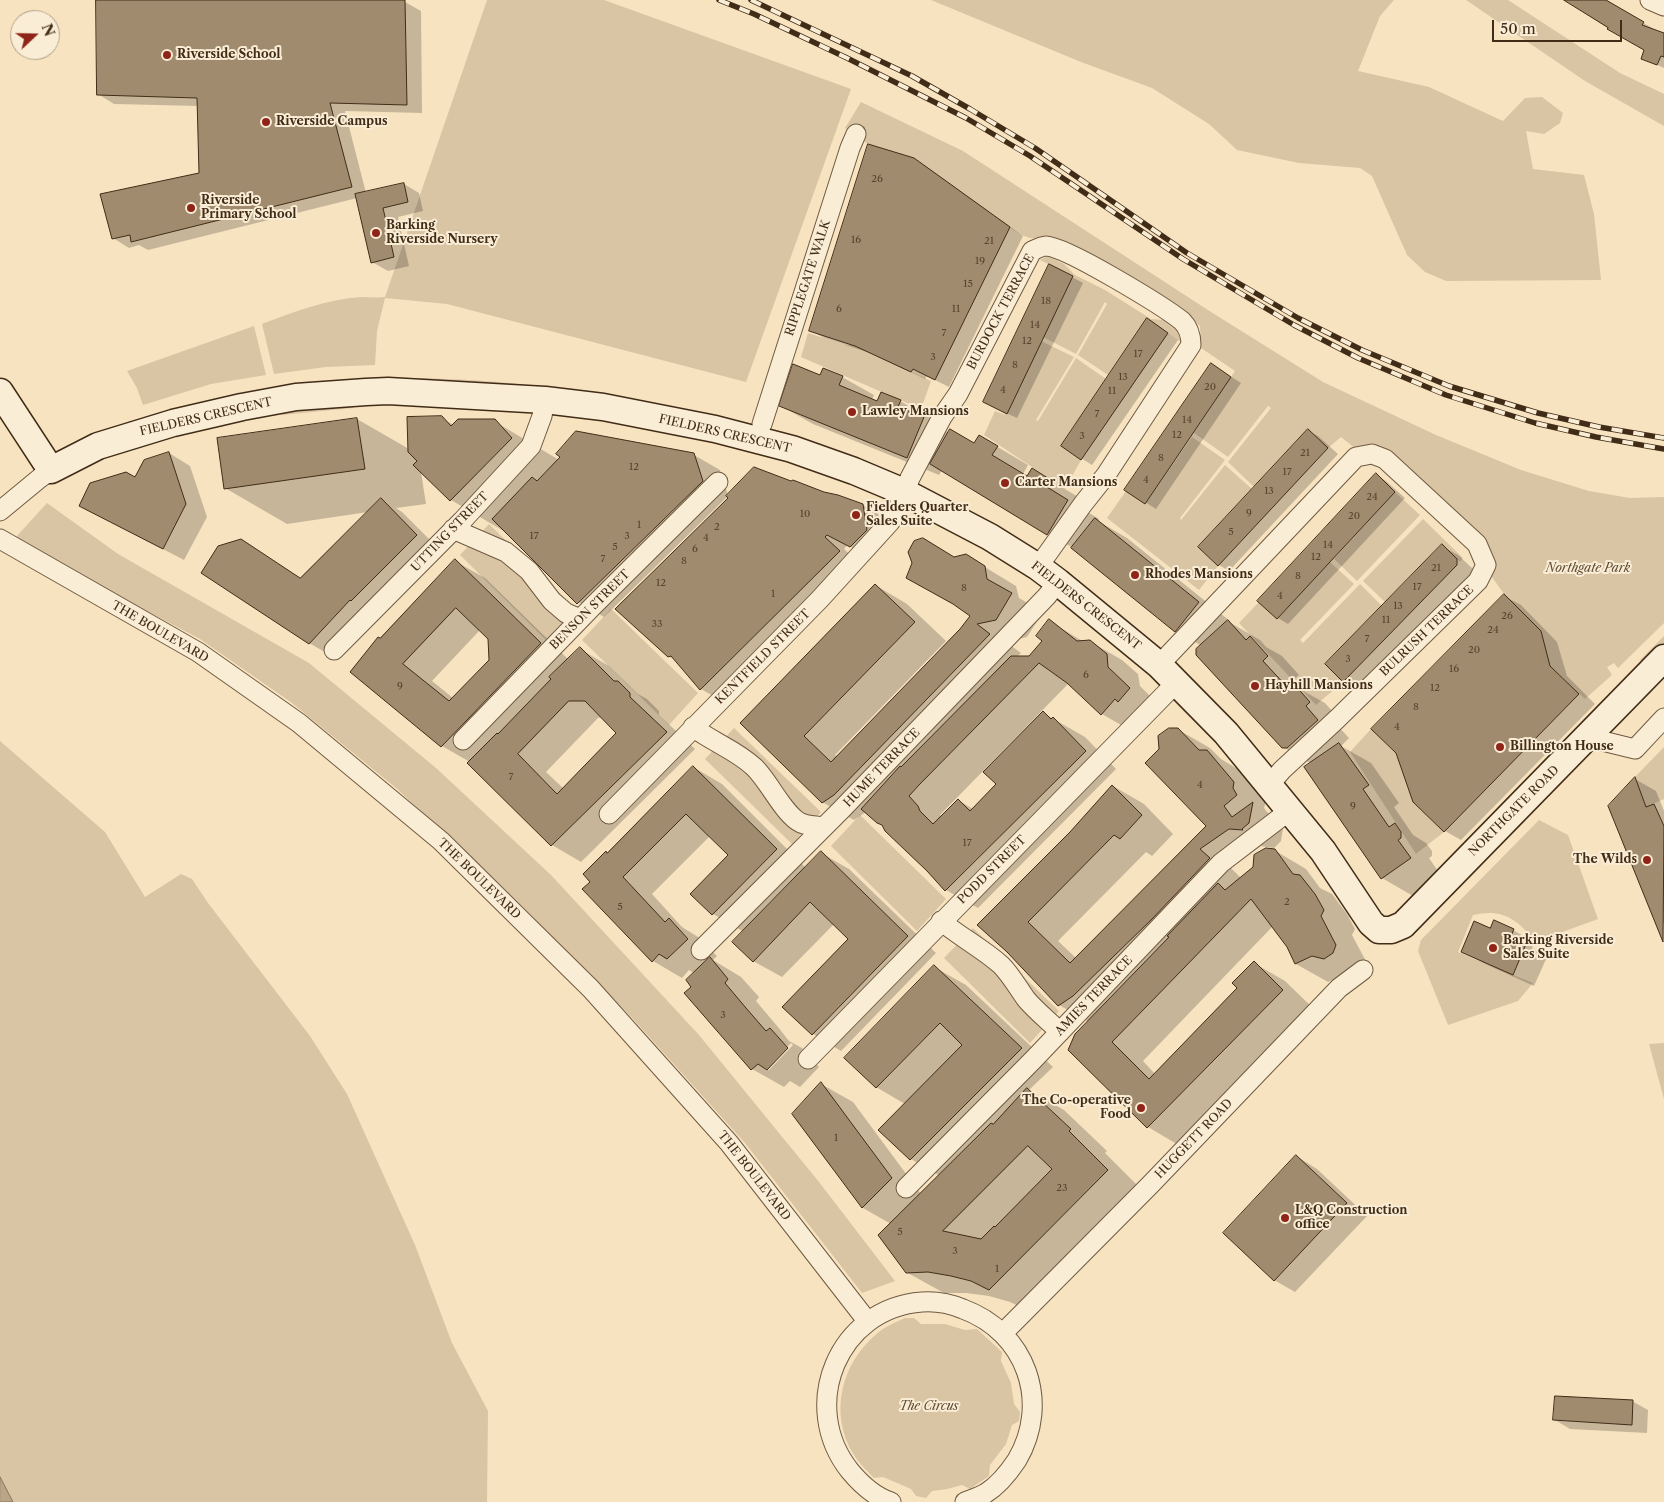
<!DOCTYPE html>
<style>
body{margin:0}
#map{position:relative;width:1664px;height:1502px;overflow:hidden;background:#f8e3c0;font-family:"Libre Caslon Text",serif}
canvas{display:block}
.north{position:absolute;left:10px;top:10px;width:50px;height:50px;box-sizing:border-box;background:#faedd6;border:1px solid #b0a08a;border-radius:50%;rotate:69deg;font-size:14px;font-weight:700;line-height:20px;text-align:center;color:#412c17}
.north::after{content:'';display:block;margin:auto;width:18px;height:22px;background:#8f2418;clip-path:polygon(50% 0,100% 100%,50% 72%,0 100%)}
.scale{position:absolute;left:1492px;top:20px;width:130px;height:22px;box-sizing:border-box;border:2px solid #412c17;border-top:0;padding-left:6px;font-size:15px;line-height:18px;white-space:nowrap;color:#412c17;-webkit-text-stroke:4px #faedd6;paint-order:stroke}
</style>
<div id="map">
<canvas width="1664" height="1502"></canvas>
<div class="north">N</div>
<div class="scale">50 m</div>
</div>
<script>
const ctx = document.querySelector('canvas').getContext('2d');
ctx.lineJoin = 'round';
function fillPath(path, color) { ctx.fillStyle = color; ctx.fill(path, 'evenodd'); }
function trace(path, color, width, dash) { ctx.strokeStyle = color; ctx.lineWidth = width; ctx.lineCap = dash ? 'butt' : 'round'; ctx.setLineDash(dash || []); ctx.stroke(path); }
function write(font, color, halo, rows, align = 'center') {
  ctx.font = font + ' "Libre Caslon Text",serif'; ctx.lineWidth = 4; ctx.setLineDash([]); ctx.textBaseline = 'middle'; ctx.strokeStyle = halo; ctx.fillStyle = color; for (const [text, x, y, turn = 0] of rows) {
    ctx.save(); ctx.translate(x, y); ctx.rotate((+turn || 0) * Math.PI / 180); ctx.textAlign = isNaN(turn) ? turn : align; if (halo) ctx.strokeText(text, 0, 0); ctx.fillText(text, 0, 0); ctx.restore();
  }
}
fillPath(new Path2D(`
 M487 0H604L851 89 746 382 447 304 385 298 377 331 375 365 326 367 274 374 262 324C293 312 328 299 361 297 369 297 377 298 385 297Z
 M931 0H1394L1380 16 1358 71 1429 87 1503 121 1525 98 1542 97 1563 113 1560 123 1544 134 1526 131 1533 169 1584 175 1594 214 1601 280 1446 281 1425 272 1407 255 1372 176 1360 168 1299 163 1237 150 1209 124 1152 88 1081 62Z
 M1466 0H1508L1620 73 1664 94V126L1585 81Z
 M861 102 963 151 1211 312 1323 382 1436 435 1521 470 1589 491 1630 498 1664 497V623L1618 668 1614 663 1607 667 1612 675 1585 699 1550 666 1534 624 1504 594 1492 577 1494 563 1490 550 1453 513 1357 450 1341 437 1328 448 1308 429 1254 487 1228 462 1271 408 1268 406 1228 457 1194 433 1235 371 1201 348 1200 326 1180 311 1041 238C1023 242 1003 222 989 211L911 372 931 381 921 409 801 357 808 333 845 345H852L905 156 868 144 845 128Z
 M1048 256 1064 264 1075 275 1105 290 1151 319 1164 320 1177 331 1181 342 1147 319 1108 375 1078 355 1107 304 1105 302 1076 354 1043 337 1073 276 1040 260Z
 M254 326 266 375 211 384 143 405 137 388 127 371Z
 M1041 341 1074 357 1036 420 1038 421 1076 358 1106 379 1061 446 1081 460 1065 489 984 435 995 411 1006 415Z
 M400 378C473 378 545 385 617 397L400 383Z
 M353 403V408L282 415 280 409Z
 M1192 437 1225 460 1180 518 1181 520 1225 465 1252 489 1198 547 1218 566 1199 590 1107 518 1126 491 1145 504Z
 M1395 492 1420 515 1357 581 1334 559Z
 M47 503 118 554 309 663 436 768 551 875 699 1035 819 1182 895 1281 862 1293 745 1143 633 1019 521 905 396 788 292 703 200 639 124 599 16 537Z
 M1423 519 1463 558 1460 562 1441 544 1385 602 1363 581Z
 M489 524 575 608 546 640 460 555Z
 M1330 562 1354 584 1300 640 1303 643 1360 584 1382 606 1325 664 1343 682 1316 705 1239 623 1259 602 1277 619Z
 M611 609 698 693 669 725 582 640Z
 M1664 636V645L1644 664 1640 660Z
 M734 728 821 812 792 844 705 759Z
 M1371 729 1396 753 1414 803 1444 832 1416 854 1350 752Z
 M0 741 105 832 145 897 181 874 192 879 208 903 310 1036 347 1094 415 1245 452 1343 488 1411 487 1502H0Z
 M1664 747V799L1646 807 1635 777Z
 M860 815 946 899 917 931 831 846Z
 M1539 820 1568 835 1598 919 1535 942C1518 919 1502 908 1473 915L1458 952 1533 983 1518 1001 1448 1025 1418 951 1421 940Z
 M973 928 1059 1011 1030 1043 944 958Z
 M1664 1043V1099L1649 1044Z
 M905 1318H914L921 1324H945L965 1330 977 1329 1002 1352 1001 1361 1011 1383 1014 1404 1020 1412 1019 1421 1012 1425 1006 1444 990 1465 989 1476 970 1489 962 1485 947 1489 932 1491 926 1498 916 1496 911 1489 883 1477 874 1478C867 1471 859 1463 854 1455 828 1414 841 1362 879 1332 886 1326 897 1322 905 1318Z`), '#d9c4a3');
const water = new Path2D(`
 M0 1477 13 1502H0Z`);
fillPath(water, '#baa587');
trace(water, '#8a755a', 1);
fillPath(new Path2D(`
 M98 0 405 2 421 11 422 113 345 111 366 193 404 184 419 193 423 211 398 217 409 266 388 271 372 262 357 198 148 250 139 245 129 248 113 238 200 174 199 106 114 104 98 94Z
 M1566 0H1603L1654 29 1653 30 1664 34V68L1642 58 1646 49Z
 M914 159 928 168 1023 236 949 387 927 376 925 379 870 353 824 338 810 330Z
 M1072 277 1083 283 1017 418 995 408Z
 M1158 326 1178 340 1092 465 1062 446Z
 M1222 371 1241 383 1156 509 1125 489Z
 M821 377H842L874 395 872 400 878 403 900 401 932 419 931 422 949 433 974 444 979 436 1028 465 1023 474 1028 477 1032 470 1082 499 1078 506 1099 519 1098 521 1127 538 1230 621 1229 622 1260 640 1266 647 1282 656 1299 675 1294 679 1305 692 1325 703 1341 721 1337 725 1349 738 1341 746 1371 763 1399 803 1394 807 1413 835 1426 843 1432 851V856L1429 858 1442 877 1413 896 1382 878 1312 764 1283 747 1202 646 1175 631 1073 548 942 470 939 475 813 424 781 406Z
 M441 418 454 425 494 421 559 460 694 455 720 470 728 495 823 493 863 505 883 517 886 542 871 558 847 545 844 549 859 563 720 700 701 689 675 660 669 656 730 498 728 496 604 617 578 602 507 533 451 500 421 472 426 504 396 508 402 512 438 548 330 655 309 643 241 540 302 579 368 512 287 524 225 488 218 439 357 419 409 449Z
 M1308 431 1318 436 1338 454 1229 571 1219 565 1200 547Z
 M169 453 190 466 207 517 184 560 101 517 136 478Z
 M1376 475 1386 481 1405 498 1288 624 1278 618 1259 601Z
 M1442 546 1458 555 1473 569V574L1359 690 1343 681Z
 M965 555 1016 586 1019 598 1043 612 1027 637 1006 642 1021 653 1017 657H1030L1043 640 1049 621 1084 642 1089 641 1122 660 1138 674 1140 686 1161 707 1133 732 1102 714 1069 683 940 815 942 817 958 800 973 809 998 784 1043 713 1085 737 1116 769 978 908 946 890 886 830 884 826 866 812 854 820 822 802 742 723 875 585 907 604 946 641 835 755 838 757 961 630 971 616 955 558Z
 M455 561 485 578 569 660 580 649 609 666 638 694 647 699 659 711V715L695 749 581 862 552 845 470 762 442 746 352 672ZM480 630 489 638 490 661 453 698 432 681ZM603 717 618 733 564 789 546 772 598 718Z
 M1504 596 1521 605 1557 642 1567 676 1595 704 1461 840 1445 831Z
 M1177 729 1210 748 1221 759 1239 770 1266 801 1264 808 1267 812 1284 822 1281 841 1274 848 1261 846 1231 868 1241 878 1274 850 1306 869 1320 888 1332 894 1347 914 1355 929 1352 935 1367 963 1328 982 1296 964 1288 947 1273 926 1143 1061 1155 1074 1239 988 1254 963 1285 981 1314 1009 1180 1146 1148 1127 1069 1050 1089 1022 1059 1005 1007 951 1071 833 1113 786 1144 804 1173 834 1152 856 1146 852 1058 941 1076 958 1207 826Z
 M693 767 722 784 806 868 821 853 849 869 936 953 841 1051 813 1034 784 1007 850 939 834 924 782 977 753 961 744 932 713 914 729 855 710 836 652 894 682 927 698 937 717 956 713 960 741 977 759 997 756 1001 778 1027 789 1041 802 1048 819 1067 800 1087 790 1081 784 1087 752 1069 686 993 693 987 695 974 689 970 682 978 653 961 584 889 592 882 607 853ZM791 1043 793 1045 769 1070H765Z
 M1635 779 1656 791 1664 811V924L1656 920Z
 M1491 930H1513L1534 942 1532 948 1547 957 1534 986 1483 963 1462 951Z
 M934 967 966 985 1053 1067 1029 1090 1064 1110 1107 1151 1105 1153 1144 1192 1027 1310 1010 1302 989 1296 966 1293H944L906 1272 891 1224 863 1208 793 1114 821 1084 853 1102 921 1194 940 1176 911 1159 905 1104 876 1087Z
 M1296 1156 1317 1169 1367 1216 1295 1292 1274 1280Z
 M1632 1401 1648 1410 1647 1433 1570 1429 1555 1420Z`), '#0003');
const building = new Path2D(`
 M96 0H405L407 105 330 103 352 187 131 242 130 235 112 239 100 194 199 173 197 98 97 95Z
 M1564 0H1606L1644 22 1642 25 1664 33V57L1661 56 1657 65 1641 59 1644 50 1607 29 1608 28Z
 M868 144 914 158 1010 227 935 380 913 369 911 372 855 346 809 331Z
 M404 183 408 202 383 208 394 257 371 263 355 194Z
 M1049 264 1073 276 1007 414 983 402Z
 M1147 318 1168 333 1081 460 1061 446Z
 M1211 363 1231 377 1145 504 1124 490Z
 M793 364 820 375 823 368 843 376 839 385 877 401 881 392 901 400 898 407 924 417 907 458 779 406Z
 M442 416 451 426 458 419H495L512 438 450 501 413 465 417 461 408 452 407 417Z
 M357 418 365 469 224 489 217 438Z
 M950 429 974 443 979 435 998 446 992 455 1027 476 1032 468 1051 480 1047 487 1068 500 1047 535 930 464Z
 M1308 429 1328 448 1218 566 1198 547Z
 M576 431 694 453 703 481 577 604 492 519 532 477 537 481 560 457 556 454Z
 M169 452 186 504 163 549 79 506 90 483 126 472 135 477 144 460Z
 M754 467 791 481 793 480 824 492 838 495 863 504 867 530 850 547 827 535 825 537 840 551 700 690 671 656 668 657 615 609 728 498 726 496Z
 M1376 473 1395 492 1277 619 1257 601Z
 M381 498 417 535 351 601 350 600 309 644 201 573 218 546 241 539 300 578Z
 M1095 518 1199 602 1175 632 1071 548Z
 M923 538 954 557 966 554 985 566 987 579 1012 593 996 620 977 624 990 634 834 795 822 803 740 723 875 584 915 622 804 736 831 762 960 629 970 616 953 604 906 578 912 563 908 552 914 541Z
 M1442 544 1457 559V565L1343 682 1325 664Z
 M455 559 541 643 441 747 350 672 378 637 380 638ZM456 608 488 639 489 660 449 701 403 664Z
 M1504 594 1541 631 1550 666 1579 694 1444 832 1413 802 1396 753 1371 729Z
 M1049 619 1077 641 1090 640 1107 654 1108 667 1130 688 1118 702 1115 699 1101 715 1067 683 1039 663 919 785 909 796 918 806 920 811 933 824 958 799 970 811 996 784 983 772 1043 711 1051 719 1053 717 1086 751 945 891 927 871 885 831 882 825 877 823 861 809 900 766 901 767 1011 656H1029L1042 641 1036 636Z
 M1228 620 1246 640 1250 636 1268 656 1263 661 1288 688 1293 683 1310 702 1306 706 1318 720 1287 748H1282L1196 655V649Z
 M580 647 614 681H618L630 693V697L667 732 551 846 467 763 497 733 498 734 551 679 549 677ZM569 701H585L616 733 557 794 518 754Z
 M1169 728H1178L1199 750H1207L1234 782 1233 788 1237 795 1224 806 1232 817 1253 802 1249 823 1242 829 1243 830 1229 829 1200 849 1210 858 1151 920 1073 996 1058 1006 1007 952 977 925 1070 832 1112 785 1142 815 1120 839 1114 835 1028 922 1070 963 1206 826 1145 763 1159 749 1158 736Z
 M1339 743 1369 785 1363 789 1389 827 1395 823 1401 832V838L1398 840 1411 858 1381 879 1304 767Z
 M693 766 777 849 712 915 690 894 728 855 686 814 623 877 665 922 669 918 688 939 667 959 659 954 652 962 582 889 590 882 583 874 606 851 607 853Z
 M1635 777 1646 807 1654 804 1664 826 1663 942 1608 806Z
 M1266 848 1275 849 1293 874 1300 875 1315 894 1324 910 1321 916 1336 945 1333 953 1324 959 1312 956 1295 964 1287 947 1251 899 1112 1042 1149 1079 1237 988 1232 983 1254 961 1283 990 1147 1128 1068 1050 1075 1034 1169 937 1167 936 1218 883 1225 890 1253 867 1254 855Z
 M821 851 908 936 812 1035 782 1007 848 939 810 902 753 962 732 942Z
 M1494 920 1514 929 1511 936 1526 944 1513 975 1461 952 1474 921 1490 928Z
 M710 957 728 979 725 983 746 1008 766 1031 770 1028 788 1048 767 1070 758 1064 751 1070 684 993 691 987 686 980Z
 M934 965 1022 1048 910 1160 878 1130 962 1045 940 1023 876 1088 844 1058Z
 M821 1082 892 1178 862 1208 792 1114Z
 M1027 1088 1071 1129 1069 1131 1108 1170 989 1290 971 1281 951 1276 928 1272 906 1273 878 1235 991 1123 993 1124ZM1028 1146 1052 1169 995 1227 994 1226 981 1239 943 1231Z
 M1296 1155 1347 1203 1274 1281 1223 1233Z
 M1555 1396 1633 1400 1632 1425 1553 1420Z`);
fillPath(building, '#a08b6f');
trace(building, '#412c17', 1);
const street = new Path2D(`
 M1650 0 1664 6
 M762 424 850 148 856 134
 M0 511 40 478 51 470
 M453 529 506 552 529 571 552 601 566 613 580 619
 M0 539 198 652 299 723 441 841 591 989 729 1143 868 1322
 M334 650 462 521 531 446 542 416 545 400
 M1159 665 1356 457 1372 454 1385 459 1477 544 1486 565 1478 581 1337 719 1282 770 1269 785
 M693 727C712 742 736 750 754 767 769 781 784 815 801 823 808 826 817 826 824 827
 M1586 737 1635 749 1664 718
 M463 740 593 606 718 482
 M609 814 820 599 890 522 897 512 910 478 942 417 958 394 1032 251C1036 249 1042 246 1046 246 1067 247 1163 306 1182 321 1189 328 1191 336 1191 345L1106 475 1083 504 1038 567
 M941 921C960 937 982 948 1001 965 1011 975 1018 988 1026 999 1036 1011 1049 1021 1060 1032
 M701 950 841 810 1047 596 1058 582
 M808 1059 1177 682
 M906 1188 1034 1059 1221 863 1289 811
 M1003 1333 1150 1185 1339 988 1363 970
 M891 1502C875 1497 860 1483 850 1471 798 1406 838 1308 922 1302 936 1301 951 1304 963 1309 1026 1332 1051 1402 1017 1460 1009 1472 999 1485 986 1493 980 1497 972 1499 965 1502`);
const secondary = new Path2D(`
 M0 392 51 470 98 446 173 423 242 407 296 397 366 392 388 391 545 400 603 407 715 429 792 449 854 471 904 492 990 537 1038 567 1058 582 1159 665 1226 733 1323 851 1371 923 1379 930H1391L1403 925 1664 658`);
trace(street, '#6f5a41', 21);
trace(secondary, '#412c17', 29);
trace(street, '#faedd6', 19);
trace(secondary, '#faedd6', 26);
const rail = new Path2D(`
 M719 0 754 14 847 58 966 118 1030 156 1183 259 1294 325 1358 358 1446 395 1535 423 1596 437 1664 449
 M751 0 912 76 970 109 1035 148 1187 253 1298 318 1362 350 1449 386 1538 413 1599 427 1664 438`);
trace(rail, '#412c17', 5.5);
trace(rail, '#faedd6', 4, [11]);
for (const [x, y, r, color] of [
 [167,55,5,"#8f2418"],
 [266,122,5,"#8f2418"],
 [191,208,5,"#8f2418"],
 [376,233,5,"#8f2418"],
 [852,412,5,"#8f2418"],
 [1005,483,5,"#8f2418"],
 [856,515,5,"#8f2418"],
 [1135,575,5,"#8f2418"],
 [1255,686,5,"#8f2418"],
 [1500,747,5,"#8f2418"],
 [1647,860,5,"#8f2418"],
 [1493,948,5,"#8f2418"],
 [1141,1108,5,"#8f2418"],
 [1285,1218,5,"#8f2418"]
]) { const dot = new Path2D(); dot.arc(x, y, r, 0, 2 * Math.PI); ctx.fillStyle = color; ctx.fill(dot); trace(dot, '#faedd6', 2); }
write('10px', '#59442d', null, [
 ["26",877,179],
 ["16",856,240],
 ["21",989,241],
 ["19",980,261],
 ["15",968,284],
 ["18",1046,301],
 ["6",839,309],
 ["11",956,309],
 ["14",1035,325],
 ["7",944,333],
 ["12",1027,341],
 ["17",1138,354],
 ["3",933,357],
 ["8",1015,365],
 ["13",1123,377],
 ["20",1210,387],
 ["4",1003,390],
 ["11",1112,391],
 ["7",1097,414],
 ["14",1187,420],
 ["12",1177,435],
 ["3",1082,436],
 ["21",1305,453],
 ["8",1161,458],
 ["12",634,467],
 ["17",1287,472],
 ["4",1146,480],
 ["13",1269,491],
 ["24",1372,497],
 ["9",1249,513],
 ["10",805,514],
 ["20",1354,516],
 ["1",639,525],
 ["2",717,527],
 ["5",1231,532],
 ["17",534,536],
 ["3",627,536],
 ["4",706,538],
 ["14",1328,545],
 ["5",615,547],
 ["6",695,549],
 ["12",1316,557],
 ["7",603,559],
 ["8",684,561],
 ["21",1436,568],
 ["8",1298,576],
 ["12",661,583],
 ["17",1417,587],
 ["8",964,588],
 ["1",773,594],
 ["4",1280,596],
 ["13",1398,606],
 ["26",1507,616],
 ["11",1386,620],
 ["33",657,624],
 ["24",1493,630],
 ["7",1367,639],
 ["20",1474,650],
 ["3",1348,659],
 ["16",1454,669],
 ["6",1086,675],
 ["9",400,686],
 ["12",1435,688],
 ["8",1416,707],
 ["4",1397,727],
 ["7",511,777],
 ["4",1200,785],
 ["9",1353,806],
 ["17",967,843],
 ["2",1287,902],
 ["5",620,907],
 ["3",723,1015],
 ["1",836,1138],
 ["23",1062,1188],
 ["5",900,1232],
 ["3",955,1251],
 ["1",997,1269]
]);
write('bold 12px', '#412c17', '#faedd6', [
 ["Riverside School",177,55],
 ["Riverside Campus",276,122],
 ["Riverside",201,201],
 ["Primary School",201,215],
 ["Barking",386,226],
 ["Riverside Nursery",386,240],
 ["Lawley Mansions",862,412],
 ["Carter Mansions",1015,483],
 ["Fielders Quarter",866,508],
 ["Sales Suite",866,522],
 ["Rhodes Mansions",1145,575],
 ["Hayhill Mansions",1265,686],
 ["Billington House",1510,747],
 ["The Wilds",1637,860,"right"],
 ["Barking Riverside",1503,941],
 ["Sales Suite",1503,955],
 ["The Co-operative",1131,1101,"right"],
 ["Food",1131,1115,"right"],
 ["L&Q Construction",1295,1211],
 ["office",1295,1225]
], 'left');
write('12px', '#412c17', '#faedd6', [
 ["RIPPLEGATE WALK",808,278,-72],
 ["BURDOCK TERRACE",1001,312,-62],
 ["FIELDERS CRESCENT",206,417,-13],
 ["FIELDERS CRESCENT",725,434,13],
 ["UTTING STREET",450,532,-46],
 ["FIELDERS CRESCENT",1086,606,38],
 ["BENSON STREET",590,610,-45],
 ["BULRUSH TERRACE",1427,631,-44],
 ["THE BOULEVARD",160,632,30],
 ["KENTFIELD STREET",763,657,-45],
 ["HUME TERRACE",882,768,-46],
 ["NORTHGATE ROAD",1514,811,-45],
 ["PODD STREET",992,870,-45],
 ["THE BOULEVARD",479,879,44],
 ["AMIES TERRACE",1094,996,-46],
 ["HUGGETT ROAD",1194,1139,-46],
 ["THE BOULEVARD",754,1176,52]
]);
write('italic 12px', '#5f4a33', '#faedd6', [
 ["Northgate Park",1588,569],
 ["The Circus",929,1407]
]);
</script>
